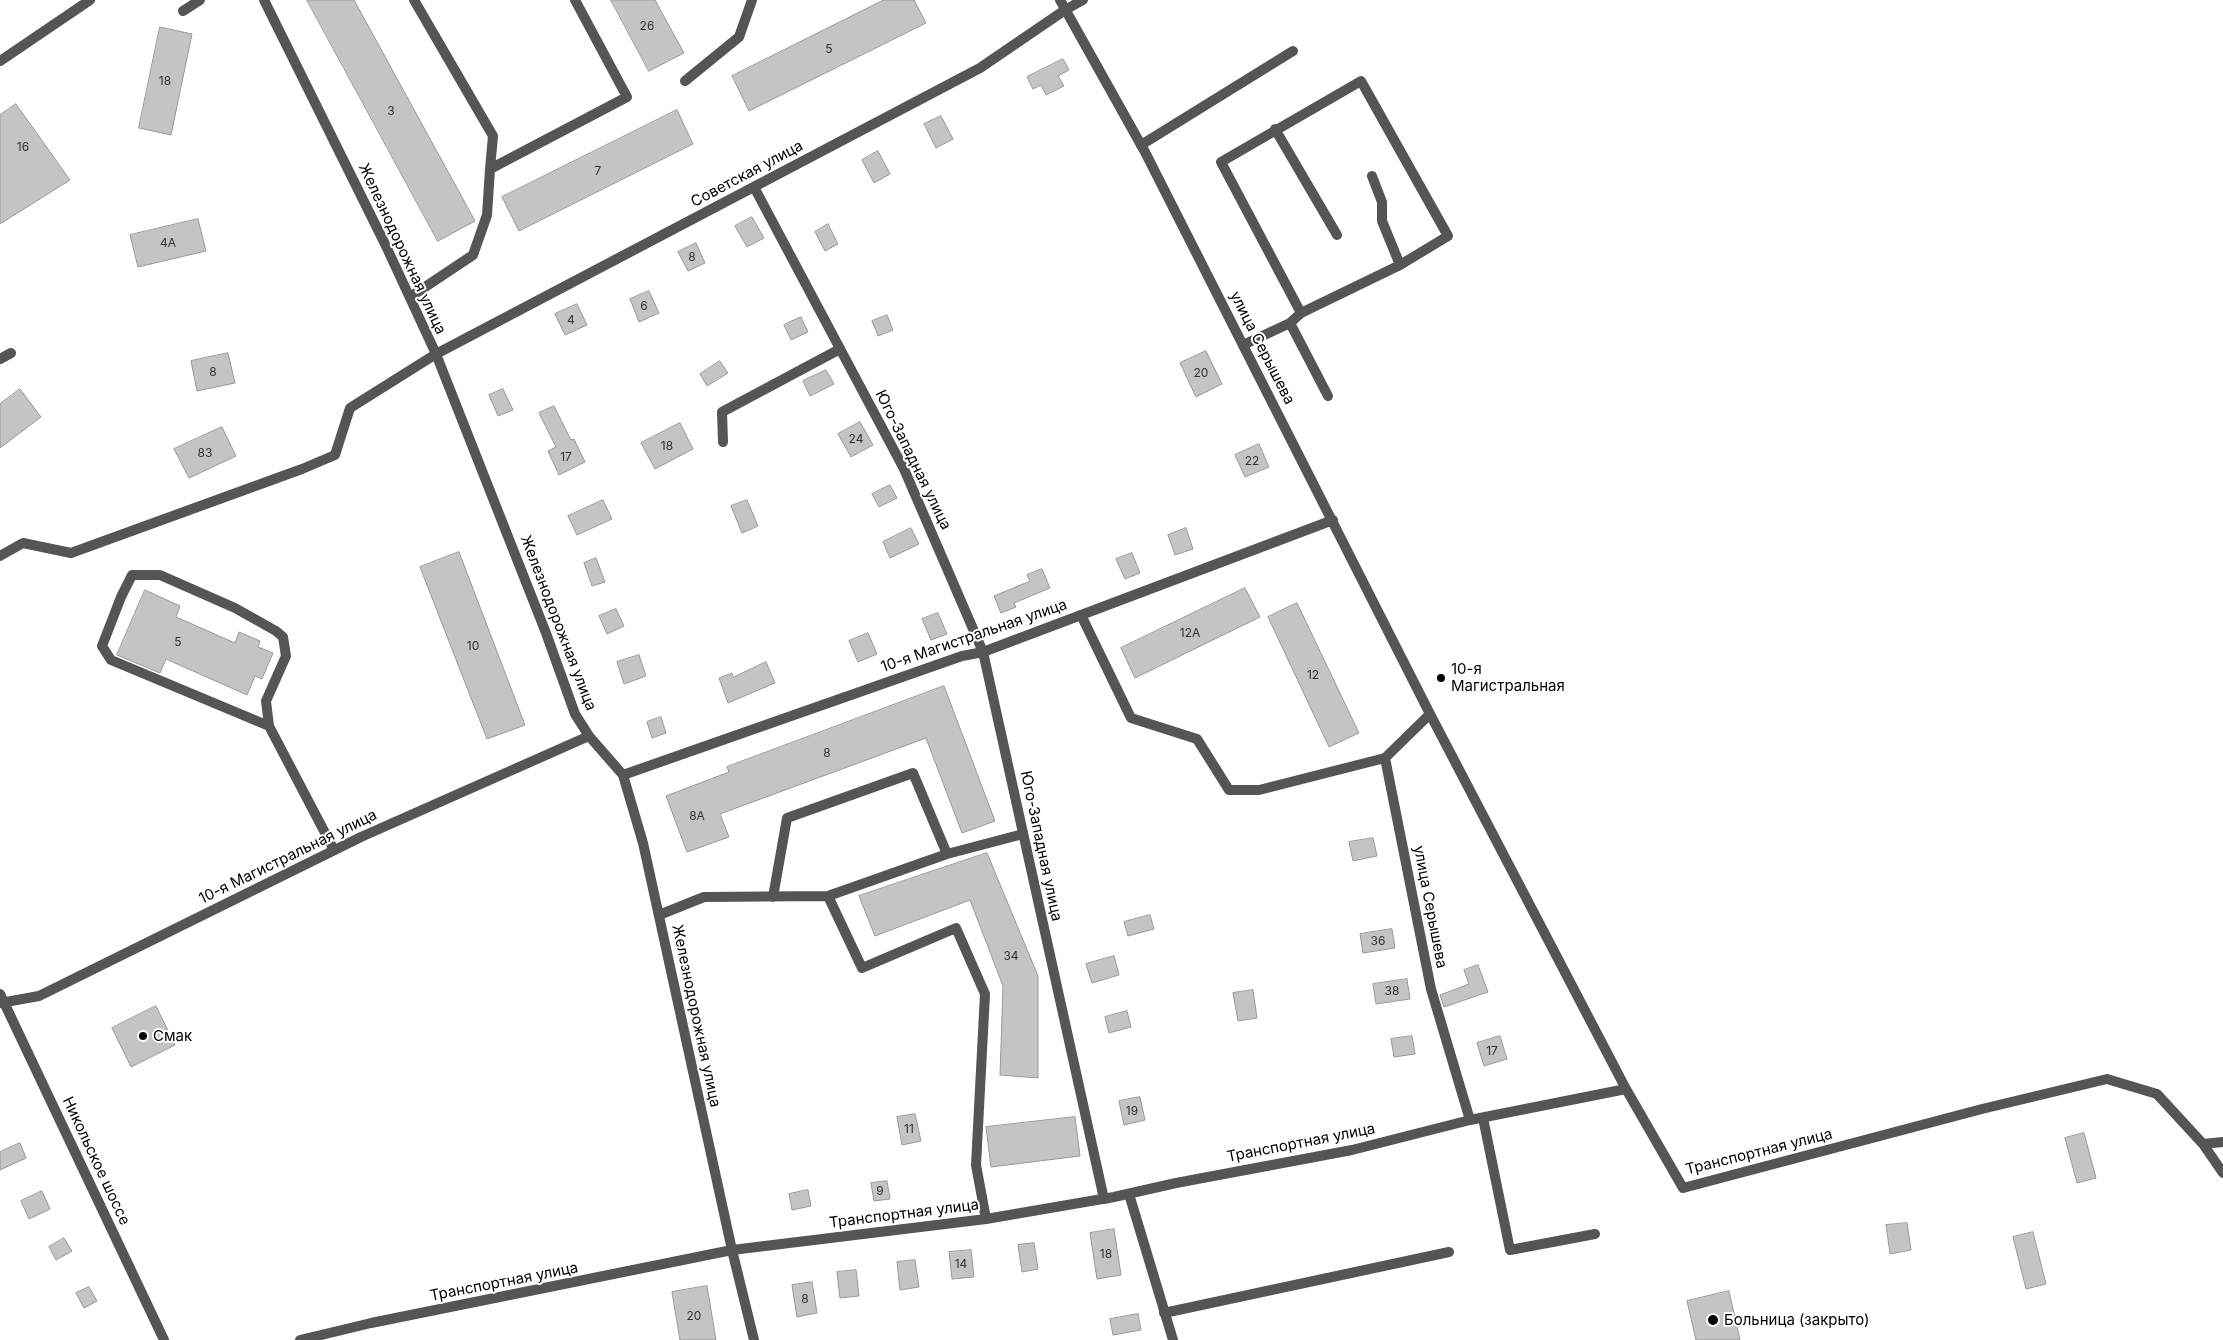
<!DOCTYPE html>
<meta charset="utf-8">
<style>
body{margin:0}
canvas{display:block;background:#fff}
</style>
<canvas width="2223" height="1340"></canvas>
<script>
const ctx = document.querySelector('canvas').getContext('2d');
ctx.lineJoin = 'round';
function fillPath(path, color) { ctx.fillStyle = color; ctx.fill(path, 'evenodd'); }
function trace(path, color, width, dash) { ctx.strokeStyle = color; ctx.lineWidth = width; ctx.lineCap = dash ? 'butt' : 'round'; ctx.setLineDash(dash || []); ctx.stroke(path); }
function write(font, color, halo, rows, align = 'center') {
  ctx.font = font + ' Inter,sans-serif'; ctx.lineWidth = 4; ctx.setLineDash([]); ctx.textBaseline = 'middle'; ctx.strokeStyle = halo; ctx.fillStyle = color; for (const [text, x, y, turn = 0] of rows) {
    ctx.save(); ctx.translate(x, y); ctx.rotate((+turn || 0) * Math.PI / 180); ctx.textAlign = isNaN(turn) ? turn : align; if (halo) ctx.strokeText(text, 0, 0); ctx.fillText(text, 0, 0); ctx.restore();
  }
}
const building = new Path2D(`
 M307 0H354L475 221 438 241Z
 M611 0H655L684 53 649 71Z
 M884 0H914L926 23 749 111 732 76Z
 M160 27 192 34 171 135 139 128Z
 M1063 59 1069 70 1058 76 1064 86 1046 95 1041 85 1033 89 1027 77Z
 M16 104 70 180 0 224V115Z
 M677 110 693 144 519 231 502 197Z
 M941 116 953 139 936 148 924 124Z
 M878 151 890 174 874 183 862 160Z
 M752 217 764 238 747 247 735 226Z
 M198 219 206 251 138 267 130 235Z
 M828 224 838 244 825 251 815 232Z
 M696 243 705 263 688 271 678 252Z
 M649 291 659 313 639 322 630 299Z
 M577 304 587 325 565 335 555 314Z
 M887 315 893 330 878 336 872 321Z
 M801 317 808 332 791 340 784 325Z
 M1206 351 1222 384 1196 397 1180 363Z
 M228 353 235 383 197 391 191 361Z
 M720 361 728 373 707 386 700 374Z
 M826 370 834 384 810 396 803 381Z
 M20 389 41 417 0 448V404Z
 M503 389 513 410 498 416 489 395Z
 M554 406 571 440 574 439 585 462 559 475 548 451 556 447 539 413Z
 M860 422 873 445 851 457 838 434Z
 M680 423 693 449 655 469 641 443Z
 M222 427 236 456 189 478 174 449Z
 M1259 444 1269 467 1245 477 1235 455Z
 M890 485 897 498 879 507 872 494Z
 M603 500 612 519 577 535 568 516Z
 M747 500 758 526 742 533 731 506Z
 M911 528 919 544 890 558 883 542Z
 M1186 528 1193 549 1175 555 1168 535Z
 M459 552 525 725 487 739 420 567Z
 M1132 553 1140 573 1125 579 1116 559Z
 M596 558 605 582 592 586 584 563Z
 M1042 569 1050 588 1014 603 1016 607 1001 613 994 596 1030 581 1027 575Z
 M1245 588 1260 617 1135 678 1121 648Z
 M145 590 180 606 176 617 235 643 239 632 260 641 258 647 273 653 262 679 255 676 247 695 166 659 160 673 117 655Z
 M1297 603 1359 733 1329 747 1268 617Z
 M616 609 624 626 607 634 599 616Z
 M938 613 947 634 931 640 922 619Z
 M868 633 877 654 858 662 849 641Z
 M639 655 646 676 624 684 617 662Z
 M766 662 775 683 728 703 719 678 732 673 733 677Z
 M944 686 995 821 962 833 926 738 720 814 729 837 687 852 666 796 729 772 727 767Z
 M661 717 666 733 652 738 647 722Z
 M1373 838 1377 856 1353 861 1349 842Z
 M987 853 1038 976V1078L1000 1075 1003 986 970 900 875 936 859 896Z
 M1150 915 1154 929 1128 936 1124 922Z
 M1392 929 1395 948 1363 953 1360 934Z
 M1114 956 1119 975 1092 983 1086 964Z
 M1478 965 1488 992 1444 1007 1440 995 1469 984 1464 970Z
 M1407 979 1410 999 1376 1004 1373 984Z
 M1253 990 1257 1018 1238 1021 1233 993Z
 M156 1006 175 1045 131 1067 112 1028Z
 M1127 1011 1131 1027 1109 1033 1105 1017Z
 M1412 1036 1415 1054 1394 1057 1391 1039Z
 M1500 1036 1507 1059 1484 1066 1477 1043Z
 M1140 1097 1145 1120 1124 1125 1119 1101Z
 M915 1114 921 1141 902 1145 897 1117Z
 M1075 1117 1080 1156 991 1167 986 1127Z
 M2084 1133 2096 1178 2077 1183 2065 1138Z
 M20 1143 26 1158 0 1170V1152Z
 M887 1181 890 1199 874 1201 871 1183Z
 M808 1190 811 1206 792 1210 789 1194Z
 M42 1191 50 1209 29 1219 21 1201Z
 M1907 1223 1911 1250 1890 1254 1886 1225Z
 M1114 1229 1121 1275 1097 1279 1090 1233Z
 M2033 1232 2046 1284 2026 1289 2013 1237Z
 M64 1238 72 1251 56 1260 49 1247Z
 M1034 1243 1038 1269 1022 1272 1018 1245Z
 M971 1250 974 1277 952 1279 949 1252Z
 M915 1260 919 1287 900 1290 897 1262Z
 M856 1270 859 1296 840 1298 837 1272Z
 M812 1282 817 1313 797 1317 792 1285Z
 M707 1286 716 1340H680L672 1292Z
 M89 1287 97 1301 84 1308 76 1293Z
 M1729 1291 1740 1340H1696L1687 1301Z
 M1138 1314 1141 1330 1113 1335 1110 1319Z`);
fillPath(building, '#c4c4c4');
trace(building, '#999', 1);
trace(new Path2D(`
 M414 0 493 136 490 169
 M1065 10 1083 0
 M183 11 200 0
 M685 81 739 37 752 0
 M1275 129 1337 235
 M1141 145 1293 51
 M1372 176 1382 202V221L1400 265
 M410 297 473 255 487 215 490 169 627 97 575 0
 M1290 323 1328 396
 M1243 345 1290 323 1301 313 1400 265 1448 236 1361 81 1221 162 1301 313
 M0 359 11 353
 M723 442 722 412 840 349
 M0 556 23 543 71 553 302 469 335 455 350 408 436 354
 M1081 615 1131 718 1197 739 1229 790H1259L1385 758
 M269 726 111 660 102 646 121 597 132 575H160L235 608 276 631 283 637 286 656 266 701 269 726 334 850
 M828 896 862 968 956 928 985 994 976 1165 986 1219
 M773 897 787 818 913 773 947 854
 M659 915 704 897 828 896 947 854 1023 834
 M1483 1118 1510 1250 1595 1234
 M1164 1313 1449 1252`), '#555', 10);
trace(new Path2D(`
 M264 0 385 244 436 354 546 633 575 714 589 736 623 775 643 843 732 1250 754 1340
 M1060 0 1145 152 1430 714 1626 1089 1683 1188 1982 1109 2107 1079 2157 1094 2203 1144 2223 1142
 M754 187 904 469 983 652 1104 1199 1109 1198
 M436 354 980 68 1065 10
 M1430 714 1385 758 1431 989 1470 1120
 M623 775 962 656 983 652 1333 520
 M0 1003 39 996 361 837 589 736
 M2203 1144 2223 1173
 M1123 1195 1129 1194 1173 1340
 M300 1340 371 1323 732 1250 986 1219 1114 1197 1176 1183 1352 1150 1470 1120 1626 1089`), '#555', 10);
trace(new Path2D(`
 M0 61 90 0
 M0 994 164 1340`), '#555', 10);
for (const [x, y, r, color] of [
 [1441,678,5,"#000"],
 [143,1036,5,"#000"],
 [1713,1320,6,"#000"]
]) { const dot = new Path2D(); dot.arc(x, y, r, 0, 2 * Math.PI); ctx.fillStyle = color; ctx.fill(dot); trace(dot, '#fff', 2); }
write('12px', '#313131', null, [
 ["26",647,26],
 ["5",829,49],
 ["18",165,81],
 ["3",391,111],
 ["16",23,147],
 ["7",598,171],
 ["4А",168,243],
 ["8",692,257],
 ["6",644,306],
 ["4",571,320],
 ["8",213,372],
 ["20",1201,373],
 ["24",856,439],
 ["18",667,446],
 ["8З",205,453],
 ["17",566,457],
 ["22",1252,461],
 ["12А",1190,633],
 ["5",178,642],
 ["10",473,646],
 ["12",1313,675],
 ["8",827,753],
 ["8А",697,816],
 ["36",1378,941],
 ["34",1011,956],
 ["38",1392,991],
 ["17",1492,1051],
 ["19",1132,1111],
 ["11",909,1129],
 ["9",880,1191],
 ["18",1106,1254],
 ["14",961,1264],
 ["8",805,1299],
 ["20",694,1316]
]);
write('15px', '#000', '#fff', [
 ["Советская улица",747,174,-28],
 ["Железнодорожная улица",402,249,65],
 ["улица Серышева",1262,348,63],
 ["Юго-Западная улица",913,460,64],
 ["Железнодорожная улица",558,623,69],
 ["10-я Магистральная улица",974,636,-19],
 ["Юго-Западная улица",1041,846,78],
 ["10-я Магистральная улица",288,857,-26],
 ["улица Серышева",1430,907,79],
 ["Железнодорожная улица",696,1016,78],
 ["Транспортная улица",1301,1143,-11],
 ["Транспортная улица",1759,1152,-14],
 ["Никольское шоссе",96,1161,65],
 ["Транспортная улица",904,1214,-7],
 ["Транспортная улица",504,1282,-11]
]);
write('15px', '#000', '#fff', [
 ["10-я",1451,669],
 ["Магистральная",1451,686],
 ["Смак",153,1036],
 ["Больница (закрыто)",1724,1320]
], 'left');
</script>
